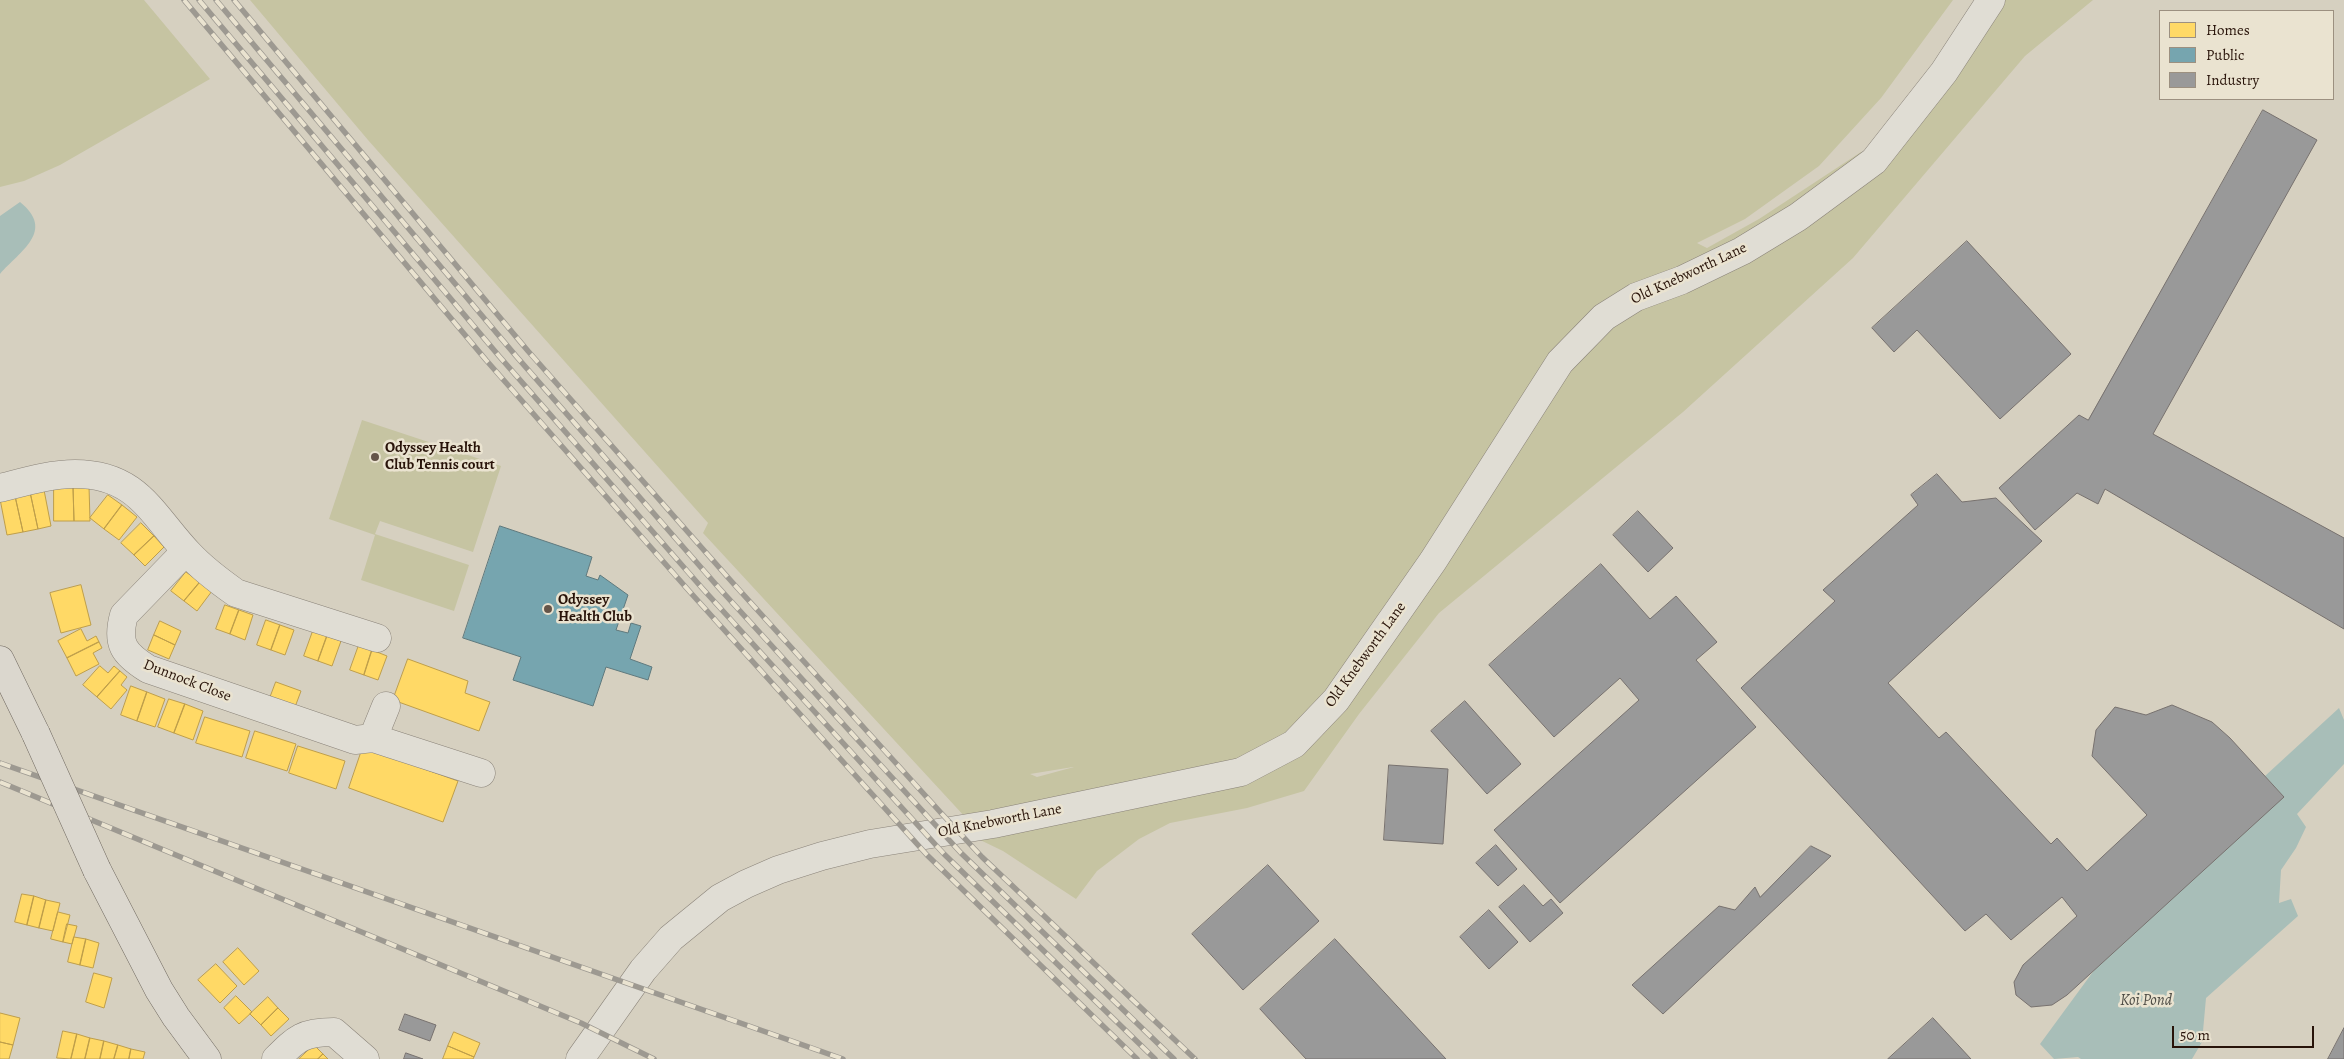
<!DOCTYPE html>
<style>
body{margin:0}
#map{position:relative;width:2344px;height:1059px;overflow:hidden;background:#d6d0c0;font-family:Alegreya,serif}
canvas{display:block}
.legend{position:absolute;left:2159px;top:10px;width:175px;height:90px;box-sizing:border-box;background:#eae3d0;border:1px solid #9c9080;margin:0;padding:6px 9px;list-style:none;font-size:15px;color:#281309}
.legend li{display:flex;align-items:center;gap:10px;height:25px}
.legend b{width:25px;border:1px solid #9c9080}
.scale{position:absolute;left:2172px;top:1026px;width:142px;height:22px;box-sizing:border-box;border:2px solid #281309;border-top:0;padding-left:6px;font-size:15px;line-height:18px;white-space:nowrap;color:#281309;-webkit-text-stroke:4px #eae3d0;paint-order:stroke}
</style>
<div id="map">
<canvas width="2344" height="1059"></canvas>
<ul class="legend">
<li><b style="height:14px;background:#ffd966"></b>Homes</li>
<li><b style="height:14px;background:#76a5af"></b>Public</li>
<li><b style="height:14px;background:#999"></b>Industry</li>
</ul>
<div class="scale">50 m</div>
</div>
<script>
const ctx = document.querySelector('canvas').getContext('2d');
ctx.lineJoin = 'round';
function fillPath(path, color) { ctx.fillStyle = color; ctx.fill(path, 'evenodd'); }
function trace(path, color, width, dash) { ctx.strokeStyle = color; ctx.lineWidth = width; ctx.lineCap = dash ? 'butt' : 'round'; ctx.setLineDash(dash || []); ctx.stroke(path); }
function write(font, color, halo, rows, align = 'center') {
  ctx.font = font + ' Alegreya,serif'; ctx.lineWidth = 5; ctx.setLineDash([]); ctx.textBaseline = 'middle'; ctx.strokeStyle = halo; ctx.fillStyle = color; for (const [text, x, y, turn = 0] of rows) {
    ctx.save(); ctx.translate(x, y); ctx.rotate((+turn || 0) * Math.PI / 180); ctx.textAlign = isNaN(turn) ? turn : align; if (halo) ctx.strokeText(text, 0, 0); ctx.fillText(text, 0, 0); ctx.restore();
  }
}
fillPath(new Path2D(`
 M0 0H144L210 79 60 165 24 181 0 187Z
 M250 0H1953L1881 98 1819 166 1745 219 1697 243 1707 248 1759 219 1861 152 1865 155 1758 231 1603 308 1326 700 1288 739 1238 764 966 818 703 533 708 523 368 140ZM1074 767 1037 777 1030 774 1073 767Z
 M2000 0H2093L2025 56 1853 258 1683 412 1439 613 1359 714 1304 791 1247 808 1170 823 1139 839 1097 871 1076 899 1003 851 974 837 1294 756 1566 369 1602 331 1830 204 1912 135Z
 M362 420 501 466 473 552 380 521 375 534 469 565 454 611 361 580 375 535 329 519Z`), '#c6c4a2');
fillPath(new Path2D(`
 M20 202C56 231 20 251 0 274V216Z
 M2339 708 2344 720V764L2297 814 2306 827 2296 848 2281 870 2279 903 2291 899 2298 916 2206 998 2202 1042 2192 1059H2081L2078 1057 2054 1059 2040 1044 2095 969 2283 796 2265 776Z`), '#a8beb8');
const homes = new Path2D(`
 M89 486 90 521H74L73 487Z
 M54 487H73L74 521H54Z
 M44 490 51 526 38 529 30 492Z
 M30 492 38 529 23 532 15 496Z
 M108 495 122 505 104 529 90 518Z
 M15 496 23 532 7 535 0 499Z
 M122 505 137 517 119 540 104 529Z
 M141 523 154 536 134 555 121 543Z
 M154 536 164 547 145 566 134 555Z
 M186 572 200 582 184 601 171 591Z
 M200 582 212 591 197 611 184 601Z
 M81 585 91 625 61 633 50 593Z
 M225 605 239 610 230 634 216 629Z
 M239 610 253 615 245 640 230 634Z
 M266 620 280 625 271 650 257 645Z
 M160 621 181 631 175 645 154 635Z
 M280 625 294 630 285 655 271 650Z
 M81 629 87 641 96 636 99 642 67 658 58 641Z
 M313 631 327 636 318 661 304 656Z
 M154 635 175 645 169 659 148 650Z
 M327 636 341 641 332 666 318 661Z
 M99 642 102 648 93 653 99 664 76 676 67 658Z
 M359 645 372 650 364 675 350 670Z
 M372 650 387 656 378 680 364 675Z
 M408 659 468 681 465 693 490 702 479 731 393 700Z
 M100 666 108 673 114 666 120 671 97 697 83 685Z
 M120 671 127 677 121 685 127 690 111 709 97 697Z
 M276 682 301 691 295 707 270 698Z
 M131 686 147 692 137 721 121 715Z
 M147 692 165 699 155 727 137 721Z
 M169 699 185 704 174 733 158 727Z
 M185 704 203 711 193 740 174 733Z
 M205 717 250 731 242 757 196 743Z
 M255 731 296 744 287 771 246 758Z
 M298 746 345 761 336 789 289 773Z
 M363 747 458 781 443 822 349 788Z
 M22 894 34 896 27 925 15 922Z
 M34 896 46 900 39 928 27 925Z
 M46 900 60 903 53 931 39 928Z
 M58 912 70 915 63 942 51 939Z
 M67 924 77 926 72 944 63 942Z
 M74 937 86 939 80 965 68 962Z
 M86 939 99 943 93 968 80 965Z
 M238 948 259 971 244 985 223 962Z
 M216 964 237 986 220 1003 198 980Z
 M94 973 112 978 104 1008 86 1002Z
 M236 996 252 1012 239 1024 224 1008Z
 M268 997 278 1008 261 1025 250 1014Z
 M278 1008 289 1019 271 1036 261 1025Z
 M0 1013 20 1018 13 1045 0 1042Z
 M63 1031 77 1034 71 1059 57 1058Z
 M454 1032 480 1043 474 1057 448 1046Z
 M77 1034 90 1038 85 1059H71Z
 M90 1038 104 1041 100 1059H85Z
 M104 1041 118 1045 114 1059H100Z
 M0 1042 13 1045 9 1059H0Z
 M118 1045 131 1049 129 1059H114Z
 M314 1045 323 1054 318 1059H299Z
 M448 1046 474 1057 473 1059H443Z
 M131 1049 145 1052 143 1059H129Z
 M323 1054 328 1059H318Z`);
fillPath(homes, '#ffd966');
trace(homes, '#be9e4a', 1);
const public = new Path2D(`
 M500 526 592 557 586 576 598 580 600 575 628 595 616 630 628 633 631 623 641 626 630 659 652 667 648 680 606 667 593 706 513 680 521 657 463 638Z`);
fillPath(public, '#76a5af');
trace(public, '#5f797d', 1);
const industry = new Path2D(`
 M2263 110 2317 140 2153 434 2344 538V629L2105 489 2098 504 2077 493 2035 530 1999 488 2079 415 2088 420Z
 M1967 241 2071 354 2000 419 1917 330 1894 352 1872 328Z
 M1937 474 1962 502 1996 498 2042 541 1888 683 1939 738 1946 732 2051 844 2057 838 2087 871 2147 815 2092 756 2096 730 2115 707 2146 715 2172 705 2212 722 2230 738 2284 797 2067 995 2052 1005 2031 1007 2016 995 2014 982 2023 965 2077 916 2062 897 2011 940 1986 914 1965 931 1741 688 1835 601 1823 590 1918 505 1911 495Z
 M1638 511 1673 548 1648 572 1613 535Z
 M1601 564 1650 619 1676 596 1717 642 1696 660 1756 727 1560 903 1494 830 1639 700 1620 678 1554 737 1489 665Z
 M1465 701 1521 764 1487 794 1431 731Z
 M1389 765 1448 769 1443 844 1384 840Z
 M1496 845 1517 869 1498 886 1476 863Z
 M1811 846 1831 856 1663 1014 1632 985 1719 906 1735 910 1755 887 1760 897Z
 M1268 865 1319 921 1243 990 1192 934Z
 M1524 885 1543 906 1551 899 1563 913 1530 942 1499 907Z
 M1489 910 1518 942 1489 969 1460 937Z
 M1335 939 1446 1059H1306L1260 1009Z
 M405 1014 436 1025 430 1041 399 1030Z
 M1933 1018 1971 1059H1888Z
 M2344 1028V1059H2328Z
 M406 1053 423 1059H404Z`);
fillPath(industry, '#999');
trace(industry, '#77716e', 1);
const minor = new Path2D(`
 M0 488C24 482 50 474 75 474 138 474 152 515 189 554 203 569 219 581 236 593L377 638
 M186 551 124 615C116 644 124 654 148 669L355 740 373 738 481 773
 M373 738 386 706
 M276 1059C297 1038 303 1032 334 1032L365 1059
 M580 1059 643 970 671 938 720 898 746 884 778 870 822 856 870 844 993 824 1241 772 1294 744 1336 700 1433 561 1560 362 1604 317 1636 297 1682 280 1742 251 1798 217 1874 161 1944 72 1991 0`);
const major = new Path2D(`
 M0 660 36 734
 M97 870 159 990 176 1017 207 1059`);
trace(minor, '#8a8379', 29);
trace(major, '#716a61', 29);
trace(minor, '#e0ddd4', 28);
trace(major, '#dbd7ce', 28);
const rail = new Path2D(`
 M184 0 486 360 690 592 927 855 1137 1059
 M199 0 499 356 702 588 944 854 1155 1059
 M216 0 516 356 719 588 961 853 1174 1059
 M234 0 528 351 732 582 942 814 982 857 1195 1059
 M0 763 843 1059
 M0 782 581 1023 654 1059`);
trace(rail, '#9d9991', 5.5);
trace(rail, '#eae3d0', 4, [11]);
const majorBridge = new Path2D(`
 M36 734 97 870`);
trace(majorBridge, '#716a61', 29, []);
trace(majorBridge, '#dbd7ce', 28);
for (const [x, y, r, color] of [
 [375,457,5,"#655549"],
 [548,609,5,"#655549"]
]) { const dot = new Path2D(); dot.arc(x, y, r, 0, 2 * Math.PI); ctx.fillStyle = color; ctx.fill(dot); trace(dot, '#eae3d0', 2); }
write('15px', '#281309', '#eae3d0', [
 ["Old Knebworth Lane",1689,274,-25],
 ["Old Knebworth Lane",1366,655,-54],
 ["Dunnock Close",187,681,21],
 ["Old Knebworth Lane",1000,821,-11]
]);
write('bold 15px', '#281309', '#eae3d0', [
 ["Odyssey Health",385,448],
 ["Club Tennis court",385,465],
 ["Odyssey",558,600],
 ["Health Club",558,617]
], 'left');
write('italic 16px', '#4e4c45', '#eae3d0', [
 ["Koi Pond",2146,1001]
]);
</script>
